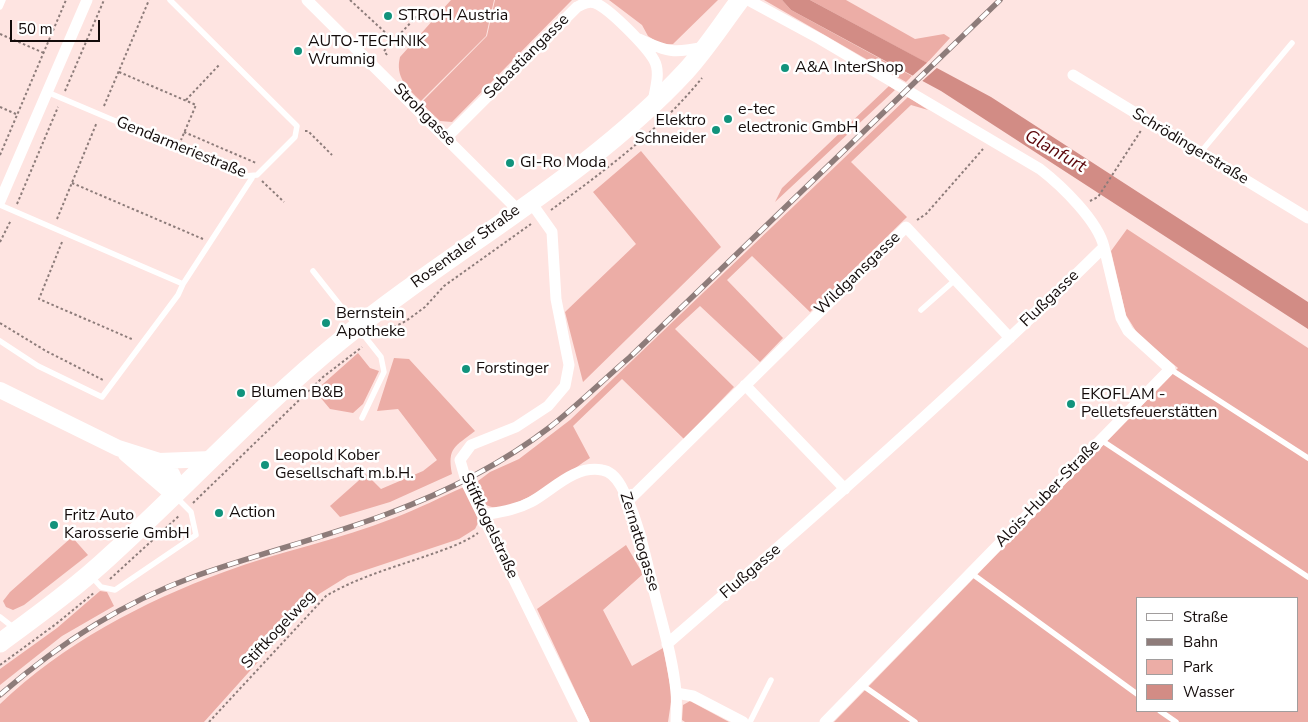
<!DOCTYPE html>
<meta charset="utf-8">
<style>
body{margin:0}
#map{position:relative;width:1308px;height:722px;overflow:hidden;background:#fee4e1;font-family:"Nunito Sans",sans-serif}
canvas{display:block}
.legend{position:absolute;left:1136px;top:597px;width:162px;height:115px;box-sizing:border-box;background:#fff;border:1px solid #a19d9d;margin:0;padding:6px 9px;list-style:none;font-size:15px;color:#130b0a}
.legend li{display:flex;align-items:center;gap:10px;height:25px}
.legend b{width:25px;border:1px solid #a19d9d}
.scale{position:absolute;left:10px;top:20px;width:90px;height:22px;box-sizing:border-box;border:2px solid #130b0a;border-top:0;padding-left:6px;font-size:15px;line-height:18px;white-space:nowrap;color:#130b0a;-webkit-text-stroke:4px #fff;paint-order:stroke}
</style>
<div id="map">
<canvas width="1308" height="722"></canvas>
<ul class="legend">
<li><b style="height:6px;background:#fff"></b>Straße</li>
<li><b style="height:6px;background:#8e7c7a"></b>Bahn</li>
<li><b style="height:14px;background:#ecada6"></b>Park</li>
<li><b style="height:14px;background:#d28c85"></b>Wasser</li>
</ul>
<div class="scale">50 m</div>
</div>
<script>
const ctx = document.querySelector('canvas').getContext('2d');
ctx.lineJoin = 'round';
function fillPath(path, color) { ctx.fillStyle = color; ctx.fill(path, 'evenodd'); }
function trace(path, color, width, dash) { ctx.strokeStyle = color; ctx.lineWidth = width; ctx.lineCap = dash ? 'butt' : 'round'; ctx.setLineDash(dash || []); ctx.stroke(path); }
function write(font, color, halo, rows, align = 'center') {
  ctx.font = font + ' "Nunito Sans",sans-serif'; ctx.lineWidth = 5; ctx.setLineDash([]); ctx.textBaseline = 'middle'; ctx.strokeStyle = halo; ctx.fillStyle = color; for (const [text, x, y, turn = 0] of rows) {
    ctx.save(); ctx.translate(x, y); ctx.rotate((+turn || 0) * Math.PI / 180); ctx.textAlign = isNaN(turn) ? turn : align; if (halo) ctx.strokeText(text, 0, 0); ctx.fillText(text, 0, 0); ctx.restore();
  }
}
fillPath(new Path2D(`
 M451 0H494L486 36 421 101C407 88 395 77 400 57Z
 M495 0H572L452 122 440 121 421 103 487 36Z
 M609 0H718L673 44 662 45 648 36 642 25Z
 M764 0H782L791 10 912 76 906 82Z
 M810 0H846L915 39 944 34 950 38 927 63Z
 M889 86 895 90 775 202 782 188Z
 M908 97 928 110 911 105 851 162 907 217 810 312 752 256 727 280 783 338 760 362 700 306 675 329 734 387 684 439 622 379 573 426 590 458C571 470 506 521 485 504 480 500 477 490 474 484L490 472 519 459 570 420Z
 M641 151 721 247 583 382 565 312 636 244 593 192Z
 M1127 229 1308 348V722H834L1178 368 1139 336 1126 315 1111 251ZM1137 598H1297V711H1137Z
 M358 353 370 368 379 371 363 404 353 413 330 409 315 391Z
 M394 358 409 359 475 431C455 447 447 447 452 474L390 502 340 517 330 506 366 474 381 489 423 471 437 460 398 409 377 411Z
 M464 487 480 519 475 529 459 539 348 576 319 594 204 722H0V704C63 644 142 602 224 572 280 551 339 540 394 518 418 509 441 497 464 487Z
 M72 537 88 555 24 605 13 610 6 607 3 601 10 592Z
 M626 545 643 574 603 610 632 666 663 648 672 695 668 722H590L537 609Z
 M100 591 107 592 114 606 62 636 0 685V669L57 628Z
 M690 701 729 722H685L682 720 683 705Z`), '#ecada6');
fillPath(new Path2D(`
 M782 0H810L991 97 1308 302V329L941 91 791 10Z`), '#d28c85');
fillPath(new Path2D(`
 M929 61 939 66 920 83 910 78Z`), '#fee4e1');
trace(new Path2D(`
 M350 0 388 35 386 37 392 43
 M0 34 44 53
 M387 55 384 51 416 17 420 20
 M119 72 196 105 181 140
 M65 91 104 0
 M186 100 220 64
 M104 106 149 0
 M0 107 16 114
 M305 131H308L332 155
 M184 132 256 163
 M0 155 66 0
 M262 181 284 202
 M72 183 203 239
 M1090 201 1098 197 1142 129
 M17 204 58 107
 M551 210C604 171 660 130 702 78
 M57 219 97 122
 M917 220 926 214 983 149
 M0 242 11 220
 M62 242 39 299 134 340
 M0 323 46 351 103 380
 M376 336 406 321 425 307 444 286 531 224
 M193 503 323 377 362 347
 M110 579 180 515
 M0 665 56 624 95 592
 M209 722 326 596C358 577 395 567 429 555 446 549 464 543 478 533`), '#8d7c7a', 2, [2.5, 2.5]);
trace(new Path2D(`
 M0 7 3 0
 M47 92 245 176 257 175 295 137 297 126 170 0
 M1200 153 1292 43
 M0 205 183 284
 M313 271 381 357 384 372 362 418
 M921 310 955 280
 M0 341 38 366 102 397 178 295 183 284 252 178
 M1170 369 1308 458
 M1101 440 1308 577
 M971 573 1137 694
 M92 577 101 587 115 590 196 535 191 512 176 497
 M0 617 14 628
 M862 685 915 722
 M1160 711 1176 722
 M750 722 771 680`), '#fff', 5.5);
trace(new Path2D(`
 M307 0 518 210
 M639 39C669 53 674 53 706 47
 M1073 75 1308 218
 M446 138 577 7C583 4 588 1 595 3 609 8 647 47 654 60 661 72 655 89 653 102
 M0 201 87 0
 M530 201 552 232 556 299 569 365 565 386 548 406 516 427 471 445 460 460 467 484 584 722
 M745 385 845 489
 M627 502 906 227 1010 338
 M483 515C500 512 516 510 531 502 553 490 574 465 602 470 610 471 617 479 621 486 639 519 646 560 655 595 663 627 673 659 676 692 677 701 676 712 676 722
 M667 644C816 515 964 385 1104 247 1098 221 1062 186 1040 169L820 39 748 0
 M676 693 693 696 743 722
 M825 722 1170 369 1128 331 1121 318 1104 247`), '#fff', 11);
trace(new Path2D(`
 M0 390 118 448 159 461 172 474 176 483 174 495
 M126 454 174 495
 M159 461 212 459`), '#fff', 16);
trace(new Path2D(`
 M0 643C38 615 78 586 112 554 189 484 259 407 340 341 452 249 587 178 686 71 706 49 722 24 740 0`), '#fff', 19);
const rail = new Path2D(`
 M0 695C56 646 122 603 193 577 257 554 323 538 387 514 444 493 502 464 550 427 578 405 603 380 630 357L1000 0`);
trace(rail, '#8e7c7a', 5.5);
trace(rail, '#fff', 4, [11]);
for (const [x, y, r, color] of [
 [388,16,5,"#11937c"],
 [298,51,5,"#11937c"],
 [785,68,5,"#11937c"],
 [728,119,5,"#11937c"],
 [716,130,5,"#11937c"],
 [510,163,5,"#11937c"],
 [326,323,5,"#11937c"],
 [466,369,5,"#11937c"],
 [241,393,5,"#11937c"],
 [1071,404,5,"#11937c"],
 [265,465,5,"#11937c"],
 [219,513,5,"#11937c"],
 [54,525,5,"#11937c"]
]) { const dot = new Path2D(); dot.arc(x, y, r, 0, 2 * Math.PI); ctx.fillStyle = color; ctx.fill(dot); trace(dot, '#fff', 2); }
write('16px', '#130b0a', '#fff', [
 ["STROH Austria",398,16],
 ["AUTO-TECHNIK",308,42],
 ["Wrumnig",308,60],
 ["A&A InterShop",795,68],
 ["e-tec",738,110],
 ["electronic GmbH",738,128],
 ["Elektro",706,121,"right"],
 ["Schneider",706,139,"right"],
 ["GI-Ro Moda",520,163],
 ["Bernstein",336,314],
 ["Apotheke",336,332],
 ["Forstinger",476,369],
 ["Blumen B&B",251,393],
 ["EKOFLAM -",1081,395],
 ["Pelletsfeuerstätten",1081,413],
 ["Leopold Kober",275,456],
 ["Gesellschaft m.b.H.",275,474],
 ["Action",229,513],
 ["Fritz Auto",64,516],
 ["Karosserie GmbH",64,534]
], 'left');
write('16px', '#130b0a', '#fff', [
 ["Sebastiangasse",527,57,-45],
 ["Strohgasse",424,115,45],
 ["Schrödingerstraße",1190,147,31],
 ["Gendarmeriestraße",181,148,22],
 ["Rosentaler Straße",466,247,-36],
 ["Wildgansgasse",858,274,-44],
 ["Flußgasse",1050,299,-44],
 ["Alois-Huber-Straße",1048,494,-46],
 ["Stiftkogelstraße",489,526,65],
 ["Zernattogasse",639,542,73],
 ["Flußgasse",751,572,-41],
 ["Stiftkogelweg",279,630,-47]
]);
write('italic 18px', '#5b0509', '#fff', [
 ["Glanfurt",1055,152,30]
]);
</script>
